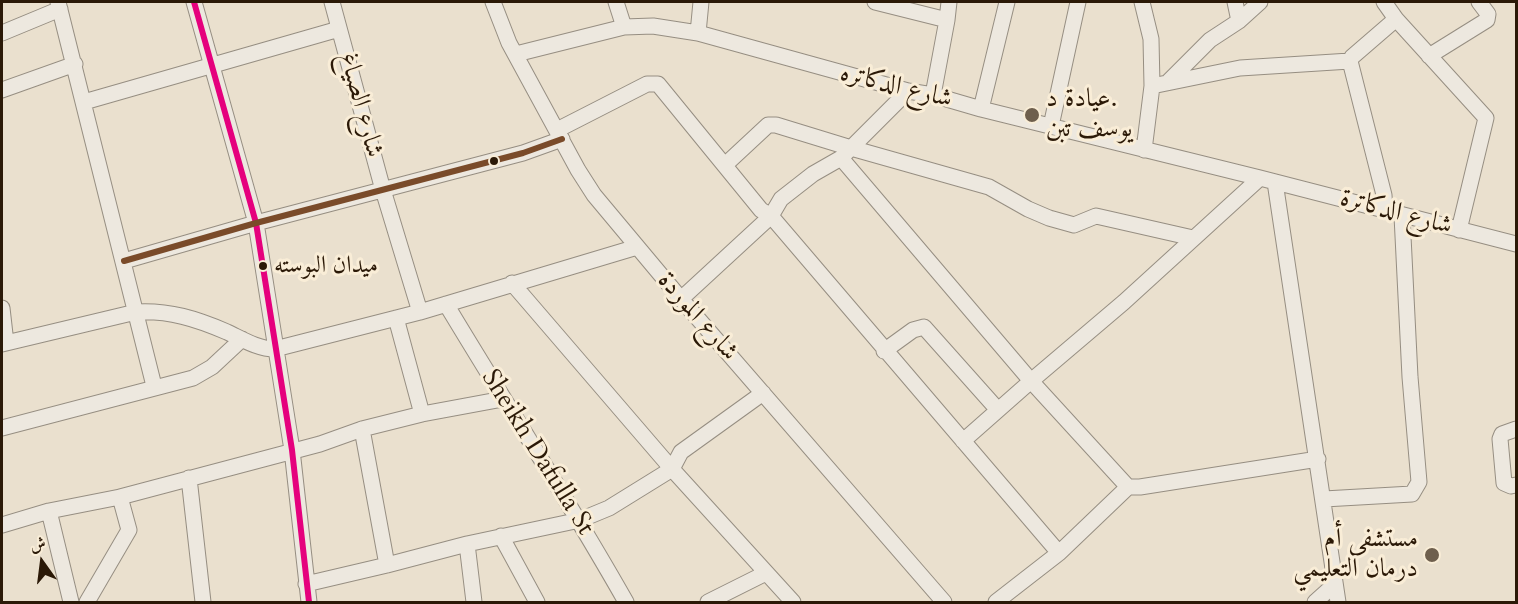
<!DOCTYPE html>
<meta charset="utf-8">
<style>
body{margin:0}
#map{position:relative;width:1518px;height:604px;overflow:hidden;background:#eae0ce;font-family:Cardo,Amiri,serif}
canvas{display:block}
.frame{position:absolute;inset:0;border:3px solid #2b1907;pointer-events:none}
.north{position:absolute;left:12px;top:532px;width:60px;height:60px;-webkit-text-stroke:4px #f9edd7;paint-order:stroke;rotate:346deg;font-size:16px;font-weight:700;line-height:24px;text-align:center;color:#2b1907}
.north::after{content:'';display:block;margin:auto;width:21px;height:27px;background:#2b1907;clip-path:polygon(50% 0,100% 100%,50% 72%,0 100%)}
</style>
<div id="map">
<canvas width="1518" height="604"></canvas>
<div class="frame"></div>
<div class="north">ش</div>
</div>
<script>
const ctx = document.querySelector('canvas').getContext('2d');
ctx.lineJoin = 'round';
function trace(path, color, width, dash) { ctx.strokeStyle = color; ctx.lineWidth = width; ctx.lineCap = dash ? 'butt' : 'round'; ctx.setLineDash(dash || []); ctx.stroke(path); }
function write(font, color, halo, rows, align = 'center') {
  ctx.font = font + ' Cardo,Amiri,serif'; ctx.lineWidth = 6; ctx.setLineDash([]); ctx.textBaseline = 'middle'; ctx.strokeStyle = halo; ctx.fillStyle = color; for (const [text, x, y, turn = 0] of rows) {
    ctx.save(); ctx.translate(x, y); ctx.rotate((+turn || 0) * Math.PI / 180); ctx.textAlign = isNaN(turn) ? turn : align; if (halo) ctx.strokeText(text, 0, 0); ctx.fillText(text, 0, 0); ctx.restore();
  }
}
const minor = new Path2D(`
 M58 2 154 386
 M194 2 256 223 292 450 309 602
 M332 2 383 190 420 312
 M493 2 509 43 578 170 594 195 681 299 944 602
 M616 2 624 27
 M875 2 947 20
 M1142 2 1151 39 1152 86 1144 150
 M1235 2 1239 21
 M1384 2 1396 19 1486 118 1459 230
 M2 33 60 9
 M698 33 701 2
 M516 54 624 27 653 26 698 33 908 91 933 95 981 109 1260 178 1516 244
 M1429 56 1487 20 1488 14 1479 2
 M1169 81 1210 40 1239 21 1260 2
 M1152 86 1240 68 1350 61
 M2 90 75 64
 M933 95 947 20 949 2
 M84 102 339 29
 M981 109 1007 2
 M1051 126 1078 2
 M557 130 647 84H658L761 210 771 216 1059 553
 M841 158 1031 381 963 441
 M725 165 768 125H776L851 148 989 187 1028 209 1049 218 1074 225 1096 216 1193 238
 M1260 178 1124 302 1031 381 1128 487H1140L1318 459
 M1275 182 1338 602
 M1385 210 1384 195 1350 61 1352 57 1396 19
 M124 261 256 223 523 153 562 139
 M512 283 672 469 793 602
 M681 299 771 216 781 199 813 174 841 158 908 91
 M446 304C506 404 569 501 626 602
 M2 308 6 343
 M396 318 422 414
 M2 344 136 312C169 310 197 319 227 332 242 339 258 349 275 349L420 312 637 247
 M884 351 913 330 924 327 998 410
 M2 428 193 378 212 367 242 339
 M362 429 387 565
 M1516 429 1502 434 1500 439 1504 483 1511 486 1516 485
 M189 478 203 602
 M1324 499 1412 494 1419 482 1410 377 1402 216
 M49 511 71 602
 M2 525 49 511 120 497 320 444 362 429 422 414 503 399
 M501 536 537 602
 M467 544 474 602
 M306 584 387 565 467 544 580 520 609 508 672 469 681 452 763 393
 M87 602 129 530 120 497
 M708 602 766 573
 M996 602 1059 553 1128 487
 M1315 602 1335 584`);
trace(minor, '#968e82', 17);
trace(minor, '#ede8df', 15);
trace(new Path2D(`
 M194 2 256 223 292 450 309 602`), '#e5007d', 6);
trace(new Path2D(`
 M124 261 256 223 523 153 562 139`), '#7a4b2a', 6);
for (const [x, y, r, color] of [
 [1032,115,8,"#6e5f4d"],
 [494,161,5,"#2b1907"],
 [263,266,5,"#2b1907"],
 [1432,555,8,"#6e5f4d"]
]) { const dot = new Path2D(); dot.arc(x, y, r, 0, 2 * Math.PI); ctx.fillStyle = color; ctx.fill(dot); trace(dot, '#f9edd7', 2); }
write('24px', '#2b1907', '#f9edd7', [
 ["ميدان البوسته",274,266]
], 'left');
write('26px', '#2b1907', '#f9edd7', [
 ["شارع الدكاتره",896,87,14],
 ["شارع الصياغ",360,105,75],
 ["شارع الدكاترة",1396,213,15],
 ["شارع الموردة",697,317,49],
 ["Sheikh Dafulla St",537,453,58]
]);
write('26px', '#2b1907', '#f9edd7', [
 ["عيادة د.",1046,100],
 ["يوسف تبن",1046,130],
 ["مستشفى أم",1418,540,"right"],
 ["درمان التعليمي",1418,570,"right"]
], 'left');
</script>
